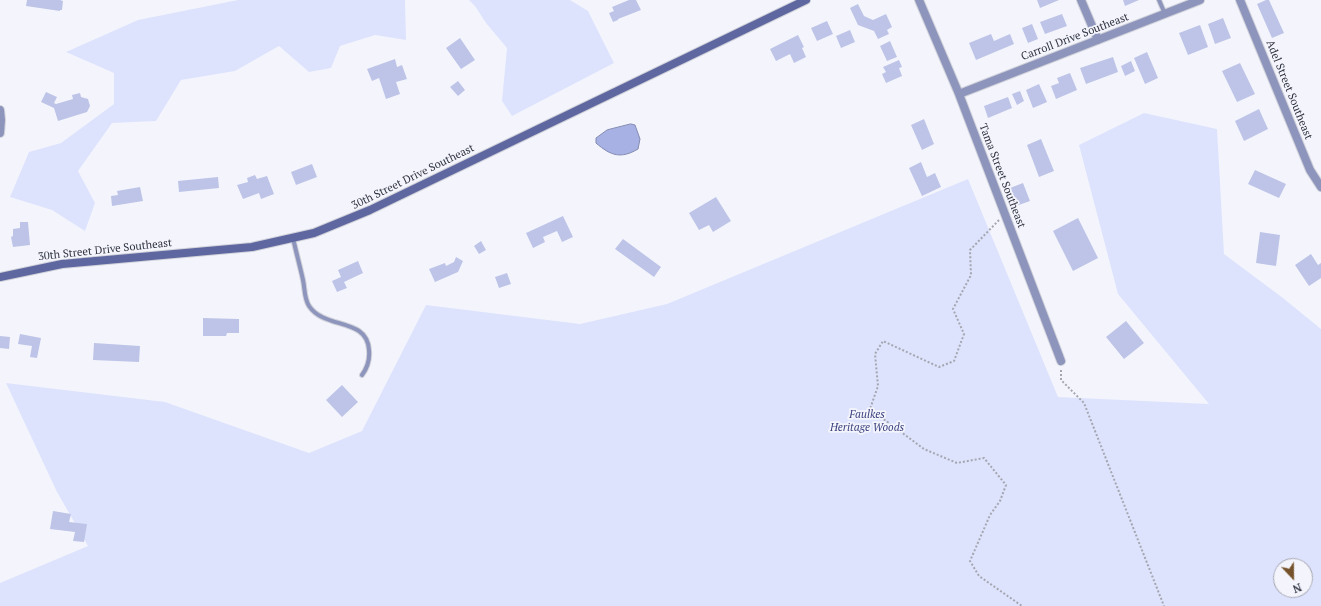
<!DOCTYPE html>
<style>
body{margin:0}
#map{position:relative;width:1321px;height:606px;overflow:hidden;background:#f4f5fc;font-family:"PT Serif",serif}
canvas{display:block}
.north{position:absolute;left:1273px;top:558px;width:40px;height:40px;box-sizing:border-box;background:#f4f5fc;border:1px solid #a5a7b1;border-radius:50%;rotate:158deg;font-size:11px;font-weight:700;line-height:16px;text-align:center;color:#2f3240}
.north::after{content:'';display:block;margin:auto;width:14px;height:18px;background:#75522b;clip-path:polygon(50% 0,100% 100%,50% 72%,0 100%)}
</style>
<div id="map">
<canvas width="1321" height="606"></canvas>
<div class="north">N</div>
</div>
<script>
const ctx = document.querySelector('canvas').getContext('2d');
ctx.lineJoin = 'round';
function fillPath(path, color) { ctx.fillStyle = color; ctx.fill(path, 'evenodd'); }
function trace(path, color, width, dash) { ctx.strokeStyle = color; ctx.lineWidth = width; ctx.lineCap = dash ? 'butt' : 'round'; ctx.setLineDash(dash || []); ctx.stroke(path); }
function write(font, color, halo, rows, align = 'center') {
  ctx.font = font + ' "PT Serif",serif'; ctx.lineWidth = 3.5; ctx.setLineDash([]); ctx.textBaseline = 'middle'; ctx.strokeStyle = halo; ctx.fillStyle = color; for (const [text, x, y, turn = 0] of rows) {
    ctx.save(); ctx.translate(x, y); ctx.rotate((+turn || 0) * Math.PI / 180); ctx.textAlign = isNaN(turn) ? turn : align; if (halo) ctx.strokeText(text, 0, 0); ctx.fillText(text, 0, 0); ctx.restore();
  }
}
fillPath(new Path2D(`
 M238 0H405L406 40 375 35 340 46 331 68 309 72 279 46 235 71 181 80 156 121 112 123 78 171 95 203 85 231 52 210 10 197 29 152 61 143 114 104V73L66 52 138 20Z
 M469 0H570L588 11 614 63 512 116 502 101 507 48 486 23 475 6Z
 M1144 113 1217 129 1224 254 1283 298 1321 329V606H0V583L88 546 57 492 6 383 165 402 309 453 362 431 426 305 580 324 667 304 968 179 1058 397 1209 404 1118 294 1079 145ZM1281 566H1305V590H1281Z`), '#dee3fd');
const water = new Path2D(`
 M631 124 635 125 640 139 638 149C621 159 611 156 596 143V138L607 130Z`);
fillPath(water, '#a7b1e3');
trace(water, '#838bb2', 1);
fillPath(new Path2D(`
 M27 0H60L63 1 62 10H60V11L26 6Z
 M629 0H636L641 10 618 19V20L613 22 609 13 614 11 612 7Z
 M1037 0H1059L1040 8Z
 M1123 0H1139L1125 6Z
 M1266 0H1269L1284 33 1272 38 1257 4Z
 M858 4 864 16 873 20 886 14 892 27 887 30 889 34 878 39 874 31 858 25 850 8Z
 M1062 14 1067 26 1045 34 1040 22Z
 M1223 18 1231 38 1215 44 1208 24Z
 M827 21 833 34 817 41 811 28Z
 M1032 24 1038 39 1028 43 1022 28Z
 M1200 25 1208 47 1188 55 1179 33Z
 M850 30 855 42 841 48 836 36Z
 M991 34 994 41 1010 34 1014 44 976 60 969 43Z
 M798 35 804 47 802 48 806 57 794 63 790 54 776 61 770 49Z
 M460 38 475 60 461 69 446 48Z
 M890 41 897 57 887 61 880 46Z
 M1147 52 1158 78 1145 84 1134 58Z
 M1113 57 1118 72 1086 84 1080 68Z
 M395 59 397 67 402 65 407 79 396 82 400 94 386 99 379 78 372 81 367 69Z
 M899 60 902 67 899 68 902 76 886 83 882 74 886 72 883 67Z
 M1131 61 1135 71 1125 76 1121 66Z
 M1240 63 1255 94 1237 102 1222 71Z
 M1070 73 1077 90 1056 99 1051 86 1059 83 1057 78Z
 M458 81 465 90 458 96 450 87Z
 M1039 84 1047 102 1033 108 1026 90Z
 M1020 91 1024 101 1017 105 1012 94Z
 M46 92 57 97 54 103 56 104 73 99 72 95 80 93 81 97 88 99 90 106 87 112 58 121 54 108 41 102Z
 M1008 97 1012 108 988 118 984 106Z
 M1259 109 1268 129 1244 141 1235 121Z
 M924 119 934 144 922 150 911 125Z
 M1041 139 1054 171 1039 177 1027 145Z
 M921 162 927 177 935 173 941 187 922 196 909 168Z
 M312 164 317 177 296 185 291 172Z
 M1255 170 1286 184 1279 198 1248 184Z
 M255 175 257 179 267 176 274 194 261 199 259 193 243 199 237 185 248 182 247 178Z
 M218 177 219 188 179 192 178 181Z
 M1023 183 1030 201 1016 206 1010 188Z
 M140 187 143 201 112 206 111 196 118 195 117 191Z
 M716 197 731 221 713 232 709 225 699 230 689 213Z
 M563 216 573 237 562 242 557 231 543 237 545 242 533 248 526 233Z
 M1078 218 1098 258 1073 271 1053 231Z
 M20 222H28L30 245 13 247 11 237 13 236V229L20 228Z
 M1260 232 1280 235 1276 266 1256 263Z
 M623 239 661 267 654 277 615 249Z
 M481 241 486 250 479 254 474 246Z
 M1311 254 1318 265 1321 263V278L1309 286 1295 265Z
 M456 257 463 261 458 272 435 282 429 269 445 263 446 266 454 262Z
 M358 261 363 273 344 282 347 288 337 292 332 281 341 277 338 270Z
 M507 273 511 284 499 288 495 277Z
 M203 318 239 319V333H227L226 336H203Z
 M1126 321 1144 343 1124 359 1106 337Z
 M20 334 41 338 37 358 30 357 32 346 18 344Z
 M0 336 10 337 9 349 0 348Z
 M94 343 140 346 139 362 93 360Z
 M342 385 358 402 342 417 326 400Z
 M53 511 71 514 69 522 87 524 84 542 73 541 75 532 50 529Z`), '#bdc4e7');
const service = new Path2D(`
 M1159 0 1165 14
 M293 238C296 252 300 266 303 280 305 289 304 298 309 306 325 330 367 317 369 350 370 360 368 367 362 375`);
const minor = new Path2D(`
 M919 0 959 94 1061 361
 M1081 0 1098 40
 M1240 0 1310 170 1321 187
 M959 94 1200 0
 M0 110 1 120 0 133`);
const secondary = new Path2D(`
 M0 277 62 264 252 247 314 233 370 210 806 0`);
trace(service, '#d1d2da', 6);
trace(minor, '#d1d2da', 10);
trace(secondary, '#d1d2da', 10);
trace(new Path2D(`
 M999 220 970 250 971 275 953 309 964 334 954 361 939 367 883 341 875 354 878 386 870 409 924 449 957 463 984 458 1006 485 1000 501 990 515 970 561 979 576 1022 606
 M1061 370V380L1084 403 1164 606`), '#a4a6b0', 2, [2, 2]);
trace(service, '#8e95bd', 4);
trace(minor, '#8e95bd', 8);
trace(secondary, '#5e67a0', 8);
write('11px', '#2f3240', '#f4f5fc', [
 ["Carroll Drive Southeast",1075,37,-21],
 ["Adel Street Southeast",1289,90,68],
 ["Tama Street Southeast",1002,176,69],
 ["30th Street Drive Southeast",413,177,-26],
 ["30th Street Drive Southeast",105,250,-6]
]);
write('italic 11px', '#3b427f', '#f4f5fc', [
 ["Faulkes",867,415],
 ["Heritage Woods",867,428]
]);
</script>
